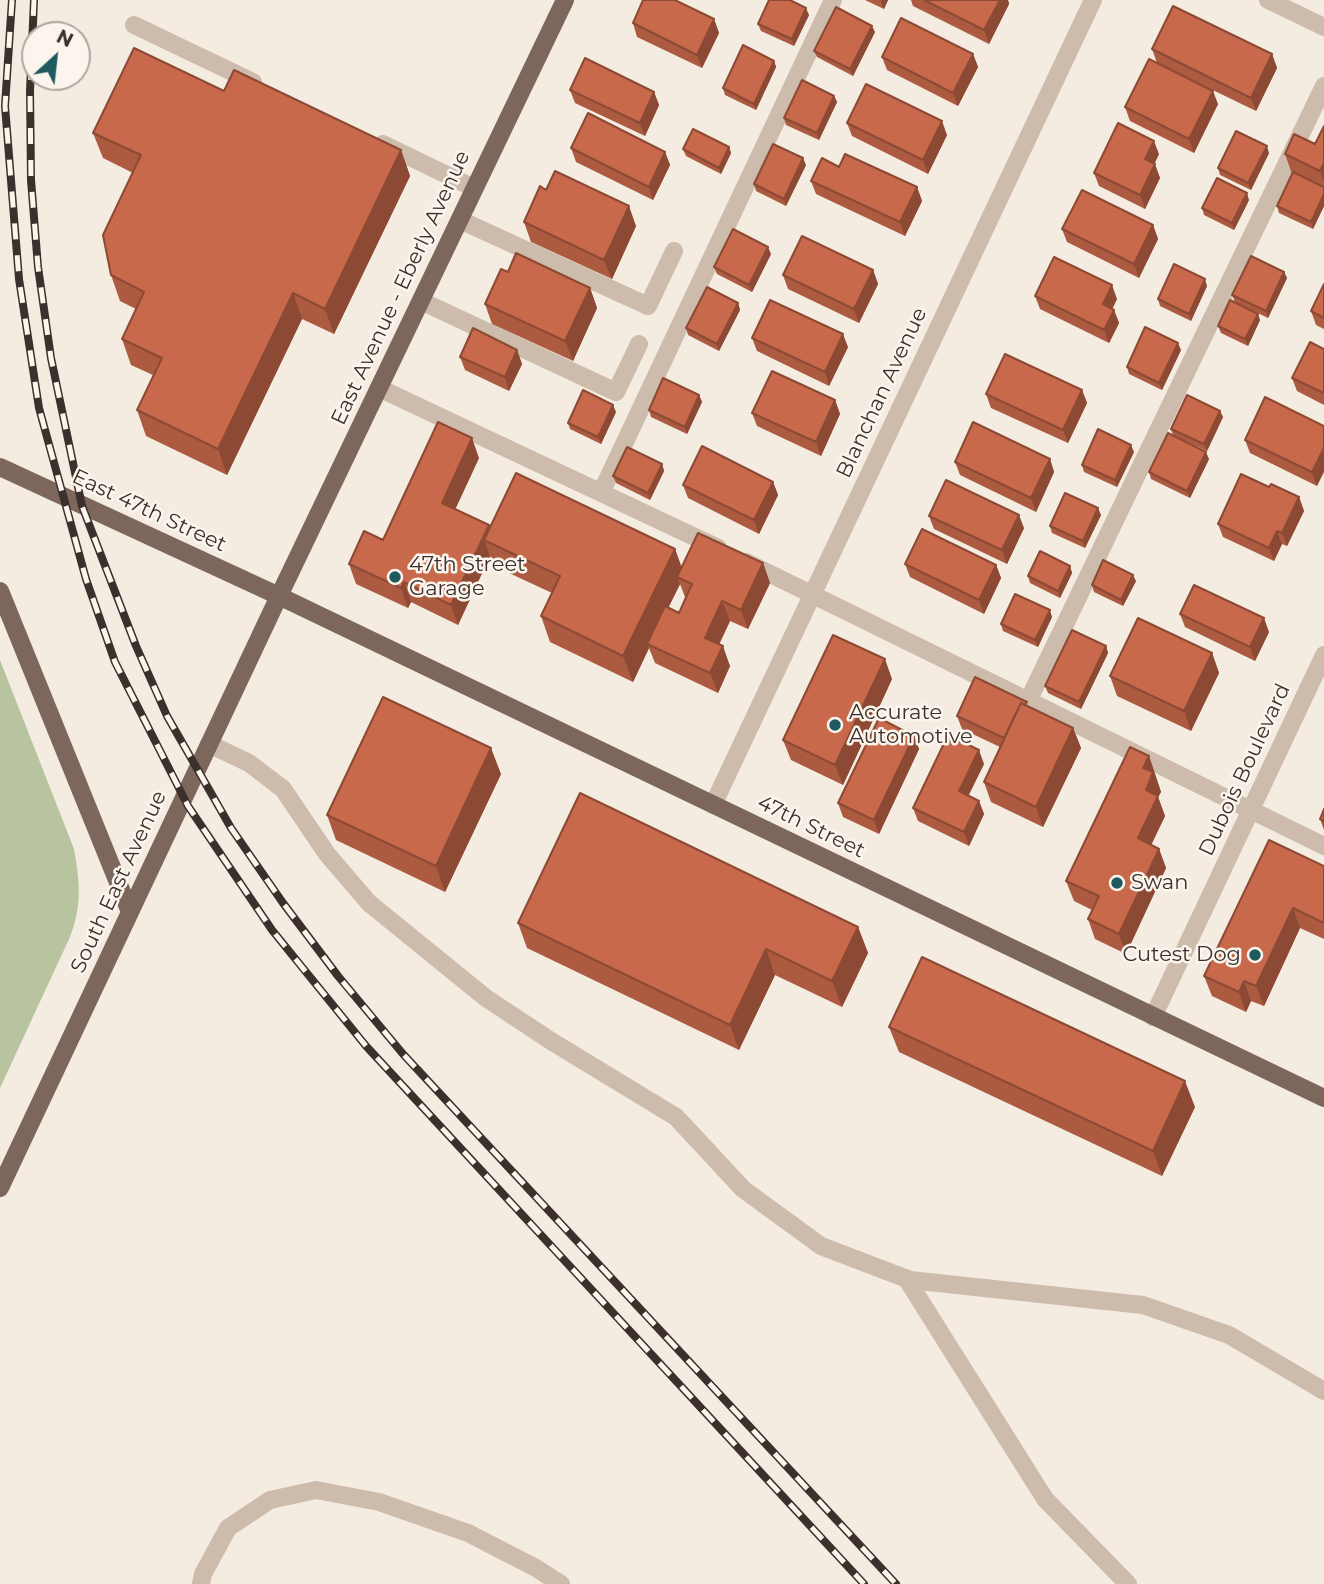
<!DOCTYPE html>
<style>
body{margin:0}
#map{position:relative;width:1324px;height:1584px;overflow:hidden;background:#f4ebe1;font-family:Montserrat,sans-serif}
canvas{display:block}
.north{position:absolute;left:21px;top:21px;width:70px;height:70px;box-sizing:border-box;background:#fbf5ee;border:2px solid #aea6a0;border-radius:50%;rotate:27deg;font-size:19px;font-weight:700;line-height:28px;text-align:center;color:#3b302b}
.north::after{content:'';display:block;margin:auto;width:24px;height:32px;background:#1f5a5e;clip-path:polygon(50% 0,100% 100%,50% 72%,0 100%)}
</style>
<div id="map">
<canvas width="1324" height="1584"></canvas>
<div class="north">N</div>
</div>
<script>
const ctx = document.querySelector('canvas').getContext('2d');
ctx.lineJoin = 'round';
function fillPath(path, color) { ctx.fillStyle = color; ctx.fill(path, 'evenodd'); }
function trace(path, color, width, dash) { ctx.strokeStyle = color; ctx.lineWidth = width; ctx.lineCap = dash ? 'butt' : 'round'; ctx.setLineDash(dash || []); ctx.stroke(path); }
function write(font, color, halo, rows, align = 'center') {
  ctx.font = font + ' Montserrat,sans-serif'; ctx.lineWidth = 5; ctx.setLineDash([]); ctx.textBaseline = 'middle'; ctx.strokeStyle = halo; ctx.fillStyle = color; for (const [text, x, y, turn = 0] of rows) {
    ctx.save(); ctx.translate(x, y); ctx.rotate((+turn || 0) * Math.PI / 180); ctx.textAlign = isNaN(turn) ? turn : align; if (halo) ctx.strokeText(text, 0, 0); ctx.fillText(text, 0, 0); ctx.restore();
  }
}
fillPath(new Path2D(`
 M0 660 74 849C80 883 82 905 70 937L0 1088Z`), '#b8c4a0');
trace(new Path2D(`
 M1268 0 1324 27
 M134 25 253 82
 M383 144 474 188
 M460 220 648 306 674 251
 M421 301 616 392 639 344
 M379 388 718 548
 M601 493 833 0
 M746 562 1324 846
 M1029 699 1324 86
 M209 744 249 763 283 789 327 854 369 903 486 998 551 1041 676 1117 743 1189 821 1246 910 1280 1143 1305 1229 1335 1324 1391
 M713 805 1093 0
 M1153 1017 1324 655
 M906 1278 1045 1499 1128 1584
 M201 1584 203 1574 228 1528 270 1500 316 1490 379 1502 468 1533 536 1568 561 1584`), '#cdbbac', 18);
trace(new Path2D(`
 M0 467 279 596 1324 1098
 M0 591 130 912
 M0 1188 279 596 565 0`), '#7d675c', 18);
const rail = new Path2D(`
 M12 0 5 106 19 279 39 408 86 579 115 662 188 806 272 930 366 1046 864 1584
 M34 0 30 91 31 180 38 267 51 358 82 506 136 646 167 716 231 828 283 903 338 976 403 1054 896 1584`);
trace(rail, '#3b302b', 8);
trace(rail, '#fbf5ee', 5, [16]);
fillPath(new Path2D(`
 M865 0H888L884 9Z
 M911 0H1008L1009 4 989 44 913 6Z
 M809 15 794 46 761 31 758 24Z
 M714 19 719 33 702 68 637 37 633 23Z
 M875 32 853 76 817 57 814 51Z
 M1152 49 1272 54 1277 68 1256 111 1157 63Z
 M973 54 978 67 958 106 887 70 882 57Z
 M774 61 776 67 756 110 725 95 723 88Z
 M570 90 654 92 659 105 645 136 575 103Z
 M224 91 401 150 410 176 334 334 302 319 227 475 146 436 137 410 153 375 131 365 122 339 136 309 120 301 111 275 133 173 103 158 93 133Z
 M834 96 837 102 819 140 786 125 784 118Z
 M1218 104 1194 153 1130 121 1125 107Z
 M847 123 947 135 928 174 852 136Z
 M1324 126V206L1313 229 1279 213 1277 206 1292 174 1285 154 1315 144Z
 M729 147 731 153 721 174 686 156 683 149Z
 M571 148 665 152 670 165 653 200 576 162Z
 M1269 153 1251 190 1220 175 1218 168Z
 M1159 154 1154 164 1160 178 1145 209 1099 186 1094 173Z
 M806 165 786 206 756 191 754 184Z
 M839 167 917 187 922 201 905 236 816 194 811 181Z
 M546 190 636 226 612 279 531 242 524 222Z
 M1249 200 1234 230 1204 215 1202 208Z
 M1153 225 1158 239 1139 278 1067 242 1062 229Z
 M771 254 752 292 717 274 714 267Z
 M873 270 878 284 859 323 788 289 783 275Z
 M508 272 590 288 597 308 573 361 492 324 485 304Z
 M1284 272 1287 278 1268 318 1235 302 1232 295Z
 M1324 284V329L1316 325 1311 311Z
 M1207 286 1191 321 1160 306 1158 299Z
 M1035 296 1117 299 1112 309 1114 310 1119 323 1109 343 1040 309Z
 M738 303 740 310 719 351 688 335 686 328Z
 M1260 320 1248 346 1221 333 1218 326Z
 M752 338 848 347 829 386 757 351Z
 M1324 349V405L1297 391 1292 378Z
 M517 350 522 364 509 391 465 370 460 357Z
 M1181 350 1162 390 1129 374 1127 367Z
 M1082 390 1087 403 1068 443 991 408 986 394Z
 M699 395 702 402 687 434 651 417 649 410Z
 M835 400 840 414 821 456 757 426 752 413Z
 M1220 411 1223 417 1207 451 1173 435 1171 429Z
 M616 412 601 444 570 429 568 423Z
 M1324 426 1317 486 1250 453 1245 440Z
 M1134 452 1117 487 1084 472 1082 465Z
 M479 458 455 509 489 525 490 528 675 549 682 568 763 563 770 583 748 629 730 621 719 645 730 666 718 693 655 663 649 648 633 682 550 642 541 616 552 593 494 566 490 556 458 625 411 602 408 608 356 584 349 564 383 540ZM680 584 685 597 686 598 679 613 668 608Z
 M1050 459 1054 472 1036 512 960 475 955 462Z
 M1209 459 1190 498 1151 479 1149 472Z
 M662 464 664 471 650 500 616 483 613 476Z
 M773 482 778 495 759 534 688 498 683 485Z
 M1269 487 1299 497 1304 511 1287 546 1282 544 1274 561 1223 537 1218 524Z
 M1101 515 1085 548 1052 533 1050 526Z
 M929 516 1024 528 1007 564 934 529Z
 M905 564 996 565 1001 578 984 614 910 577Z
 M1070 566 1072 573 1060 598 1030 583 1028 576Z
 M1136 581 1123 606 1094 592 1092 585Z
 M1180 614 1269 632 1255 661 1185 627Z
 M1052 617 1038 647 1003 631 1001 624Z
 M1106 646 1108 653 1081 709 1048 693 1045 686Z
 M1212 653 1219 673 1191 731 1117 696 1110 676Z
 M892 679 843 785 791 760 783 740Z
 M1029 707 1073 728 1081 748 1043 827 991 802 984 782 1000 747 962 729 957 716Z
 M914 736 919 749 879 834 843 817 838 803Z
 M1149 756 1161 792 1158 797 1165 816 1151 845 1159 849 1166 868 1126 954 1095 939 1088 919 1092 910 1074 901 1066 881Z
 M984 764 968 795 979 801 984 814 969 846 918 821 913 808Z
 M501 774 445 892 336 840 327 815Z
 M1324 809V830L1320 819Z
 M1324 866V939L1300 928 1264 1006 1251 1001 1246 1012 1212 996 1204 976Z
 M518 923 858 927 868 953 842 1007 775 975 739 1050 527 948Z
 M889 1027 1195 1107 1162 1176 899 1052Z`), '#ac5a40');
fillPath(new Path2D(`
 M882 0H888L884 9 881 2Z
 M1000 0H1008L1009 4 989 44 984 30Z
 M806 8 809 15 794 46 792 39Z
 M714 19 719 33 702 68 697 55Z
 M872 26 875 32 853 76 850 69Z
 M973 54 978 67 958 106 953 93Z
 M1272 54 1277 68 1256 111 1251 98Z
 M774 61 776 67 756 110 754 104Z
 M1213 91 1218 104 1194 153 1189 139Z
 M654 92 659 105 645 136 640 123Z
 M834 96 837 102 819 140 817 133Z
 M942 121 947 135 928 174 923 160Z
 M1154 141 1159 154 1150 173 1145 159Z
 M1267 146 1269 153 1251 190 1248 183Z
 M729 147 731 153 721 174 719 168Z
 M401 150 410 176 334 334 325 309Z
 M665 152 670 165 653 200 649 187Z
 M803 158 806 165 786 206 784 199Z
 M1324 163V182L1320 171Z
 M1155 164 1160 178 1145 209 1140 195Z
 M917 187 922 201 905 236 900 222Z
 M1247 193 1249 200 1234 230 1232 223Z
 M1324 194V206L1313 229 1311 222Z
 M629 206 636 226 612 279 604 260Z
 M1153 225 1158 239 1139 278 1134 264Z
 M768 247 771 254 752 292 749 285Z
 M873 270 878 284 859 323 854 309Z
 M1284 272 1287 278 1268 318 1266 311Z
 M1205 279 1207 286 1191 321 1189 314Z
 M1112 285 1117 299 1108 317 1103 304Z
 M590 288 597 308 573 361 565 341Z
 M293 293 302 319 227 475 218 449Z
 M738 303 740 310 719 351 717 344Z
 M1114 310 1119 323 1109 343 1104 330Z
 M1258 314 1260 320 1248 346 1245 339Z
 M843 334 848 347 829 386 825 372Z
 M1178 343 1181 350 1162 390 1159 383Z
 M517 350 522 364 509 391 505 377Z
 M1082 390 1087 403 1068 443 1063 430Z
 M699 395 702 402 687 434 685 427Z
 M835 400 840 414 821 456 816 442Z
 M613 405 616 412 601 444 598 437Z
 M1220 411 1223 417 1207 451 1204 444Z
 M472 438 479 458 449 523 442 503Z
 M1131 445 1134 452 1117 487 1115 480Z
 M1324 448V472L1317 486 1312 472Z
 M1206 452 1209 459 1190 498 1187 491Z
 M1050 459 1054 472 1036 512 1031 498Z
 M662 464 664 471 650 500 648 493Z
 M773 482 778 495 759 534 754 520Z
 M1299 497 1304 511 1287 546 1282 533Z
 M1098 508 1101 515 1085 548 1083 541Z
 M1019 515 1024 528 1007 564 1002 550Z
 M489 525 496 545 484 540 490 556 458 625 451 605Z
 M1277 531 1282 544 1274 561 1269 548Z
 M675 549 684 575 677 577 680 584 650 645 647 644 649 648 633 682 623 656Z
 M763 563 770 583 748 629 741 610Z
 M996 565 1001 578 984 614 979 600Z
 M1070 566 1072 573 1060 598 1058 591Z
 M1133 575 1136 581 1123 606 1121 600Z
 M404 582 411 602 408 608 401 588Z
 M722 601 730 621 712 658 705 638Z
 M1050 610 1052 617 1038 647 1035 640Z
 M1264 618 1269 632 1255 661 1250 647Z
 M723 646 730 666 718 693 710 673Z
 M1106 646 1108 653 1081 709 1079 702Z
 M1212 653 1219 673 1191 731 1184 711Z
 M885 659 892 679 843 785 835 765Z
 M1073 728 1081 748 1043 827 1036 807Z
 M914 736 919 749 879 834 874 820Z
 M491 748 501 774 445 892 436 866Z
 M979 750 984 764 964 805 959 791Z
 M1149 756 1161 792 1158 797 1165 816 1145 858 1138 838 1146 790 1143 768Z
 M979 801 984 814 969 846 964 832Z
 M1159 849 1166 868 1126 954 1119 934Z
 M1293 908 1300 928 1264 1006 1256 986Z
 M858 927 868 953 842 1007 832 981Z
 M766 949 775 975 739 1050 730 1025Z
 M1244 981 1251 1001 1246 1012 1239 992Z
 M1185 1081 1195 1107 1162 1176 1153 1151Z`), '#8c4a34');
const building = new Path2D(`
 M643 0H675L714 19 697 55 633 23Z
 M769 0H790L806 8 792 39 758 24Z
 M924 0H1000L984 30Z
 M1173 6 1272 54 1251 98 1152 49Z
 M836 7 872 26 850 69 814 51Z
 M901 18 973 54 953 93 882 57Z
 M743 45 774 61 754 104 723 88Z
 M134 48 224 91 234 70 401 150 325 309 293 293 218 449 137 410 162 358 122 339 144 292 111 275 103 235 141 155 93 133Z
 M585 58 654 92 640 123 570 90Z
 M1149 59 1213 91 1189 139 1125 107Z
 M802 80 834 96 817 133 784 118Z
 M866 84 942 121 923 160 847 123Z
 M588 113 665 152 649 187 571 148Z
 M1118 123 1154 141 1145 159 1155 164 1140 195 1094 173Z
 M1324 126V163L1320 171 1285 154 1294 134 1315 144Z
 M693 129 729 147 719 168 683 149Z
 M1236 131 1267 146 1248 183 1218 168Z
 M773 144 803 158 784 199 754 184Z
 M845 154 917 187 900 222 811 181 822 158 839 167Z
 M555 171 629 206 604 260 524 222 540 186 546 190Z
 M1293 172 1324 187V194L1311 222 1277 206Z
 M1217 178 1247 193 1232 223 1202 208Z
 M1082 190 1153 225 1134 264 1062 229Z
 M733 229 768 247 749 285 714 267Z
 M802 236 873 270 854 309 783 275Z
 M516 253 590 288 565 341 485 304 501 269 508 272Z
 M1251 256 1284 272 1266 311 1232 295Z
 M1054 257 1112 285 1103 304 1114 310 1104 330 1035 296Z
 M1174 264 1205 279 1189 314 1158 299Z
 M1324 284V318L1311 311Z
 M707 287 738 303 717 344 686 328Z
 M770 300 843 334 825 372 752 338Z
 M1230 300 1258 314 1245 339 1218 326Z
 M1145 327 1178 343 1159 383 1127 367Z
 M473 328 517 350 505 377 460 357Z
 M1310 342 1324 349V393L1292 378Z
 M1005 354 1082 390 1063 430 986 394Z
 M772 371 835 400 816 442 752 413Z
 M663 378 699 395 685 427 649 410Z
 M583 390 613 405 598 437 568 423Z
 M1187 395 1220 411 1204 444 1171 429Z
 M1265 397 1324 426V448L1312 472 1245 440Z
 M438 422 472 438 442 503 489 525 451 605 404 582 401 588 349 564 364 531 383 540Z
 M973 422 1050 459 1031 498 955 462Z
 M1098 429 1131 445 1115 480 1082 465Z
 M1168 433 1206 452 1187 491 1149 472Z
 M702 446 773 482 754 520 683 485Z
 M627 447 662 464 648 493 613 476Z
 M516 473 675 549 623 656 541 616 560 576 484 540Z
 M1241 474 1269 487 1271 484 1299 497 1282 533 1277 531 1269 548 1218 524Z
 M946 480 1019 515 1002 550 929 516Z
 M1065 493 1098 508 1083 541 1050 526Z
 M922 529 996 565 979 600 905 564Z
 M698 533 763 563 741 610 722 601 705 638 723 646 710 673 647 644 665 606 679 613 692 584 677 577Z
 M1040 551 1070 566 1058 591 1028 576Z
 M1103 560 1133 575 1121 600 1092 585Z
 M1194 585 1264 618 1250 647 1180 614Z
 M1015 594 1050 610 1035 640 1001 624Z
 M1138 618 1212 653 1184 711 1110 676Z
 M1072 630 1106 646 1079 702 1045 686Z
 M833 635 885 659 835 765 783 740Z
 M975 677 1027 702 1025 705 1021 703 1004 738 957 716Z
 M383 697 491 748 436 866 327 815Z
 M1021 703 1073 728 1036 807 984 782Z
 M879 718 914 736 874 820 838 803Z
 M948 735 979 750 959 791 979 801 964 832 913 808Z
 M1130 747 1149 756 1143 768 1153 772 1146 790 1158 796 1138 838 1159 849 1119 934 1088 919 1099 896 1066 881Z
 M580 793 858 927 832 981 766 949 730 1025 518 923Z
 M1324 809V821L1320 819Z
 M1269 840 1324 866V923L1293 908 1256 986 1244 981 1239 992 1204 976Z
 M922 957 1185 1081 1153 1151 889 1027Z`);
fillPath(building, '#c8694b');
trace(building, '#8c4a34', 2);
for (const [x, y, r, color] of [
 [395,577,7,"#1f5a5e"],
 [835,725,7,"#1f5a5e"],
 [1117,883,7,"#1f5a5e"],
 [1255,955,7,"#1f5a5e"]
]) { const dot = new Path2D(); dot.arc(x, y, r, 0, 2 * Math.PI); ctx.fillStyle = color; ctx.fill(dot); trace(dot, '#fbf5ee', 2.5); }
write('21px', '#3b302b', '#fbf5ee', [
 ["East Avenue - Eberly Avenue",401,288,-65],
 ["Blanchan Avenue",882,393,-65],
 ["East 47th Street",149,511,25],
 ["Dubois Boulevard",1245,770,-65],
 ["47th Street",811,827,26],
 ["South East Avenue",119,882,-65]
]);
write('21px', '#3b302b', '#fbf5ee', [
 ["47th Street",409,565],
 ["Garage",409,589],
 ["Accurate",849,713],
 ["Automotive",849,737],
 ["Swan",1131,883],
 ["Cutest Dog",1241,955,"right"]
], 'left');
</script>
